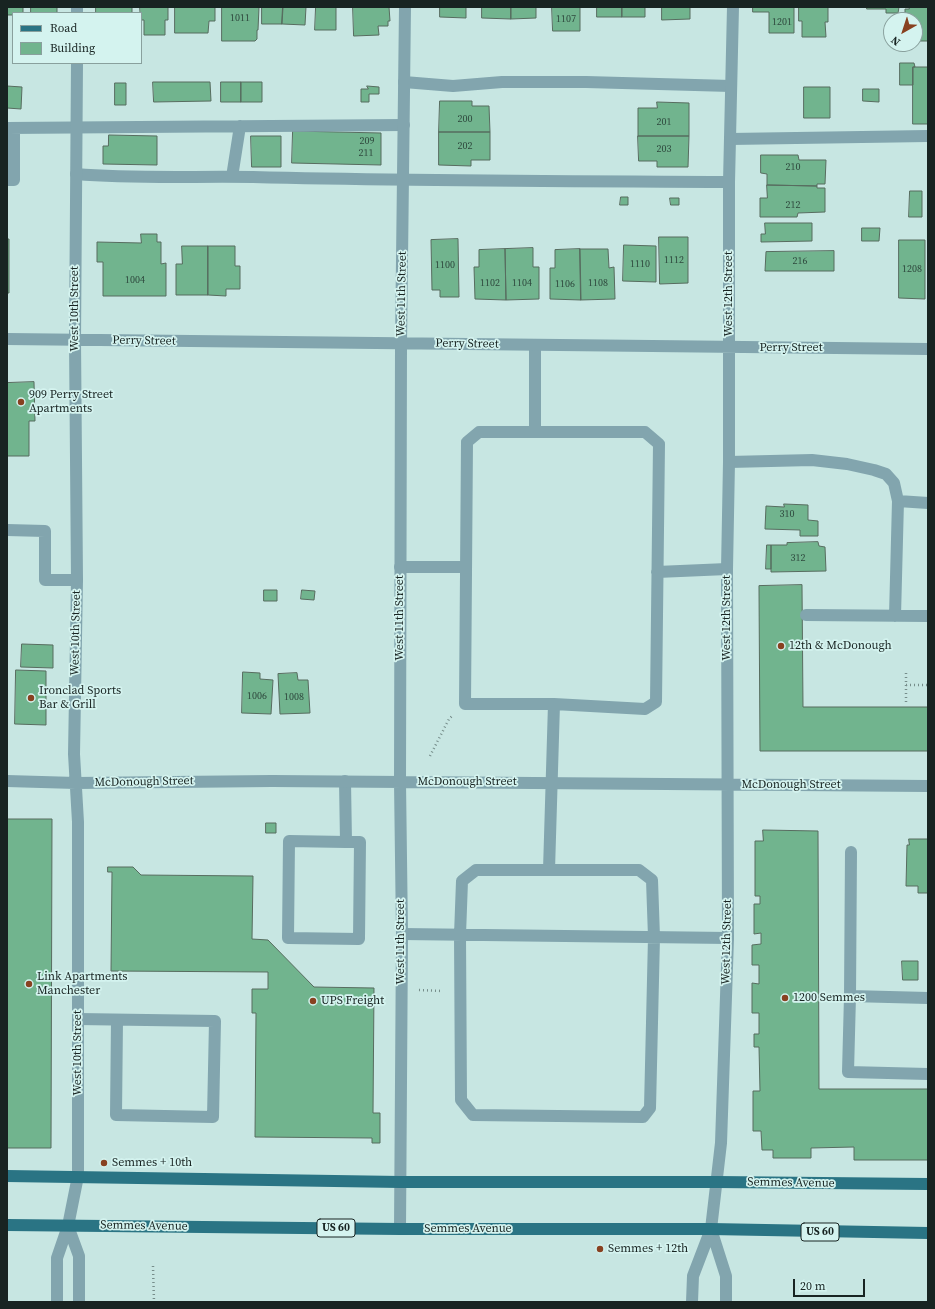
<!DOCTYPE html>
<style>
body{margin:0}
#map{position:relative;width:935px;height:1309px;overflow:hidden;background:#c7e6e2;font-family:"Source Serif 4",serif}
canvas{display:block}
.frame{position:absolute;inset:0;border:8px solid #182422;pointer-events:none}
.legend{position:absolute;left:12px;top:12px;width:130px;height:52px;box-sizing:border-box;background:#d4f3ef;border:1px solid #89a09d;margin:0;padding:5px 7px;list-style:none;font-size:12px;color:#182422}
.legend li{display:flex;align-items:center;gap:8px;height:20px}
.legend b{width:20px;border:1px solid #89a09d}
.north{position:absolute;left:883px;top:12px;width:40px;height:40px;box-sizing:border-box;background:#d4f3ef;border:1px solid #89a09d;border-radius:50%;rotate:219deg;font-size:11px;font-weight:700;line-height:16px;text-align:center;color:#182422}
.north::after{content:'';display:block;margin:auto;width:14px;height:18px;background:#884120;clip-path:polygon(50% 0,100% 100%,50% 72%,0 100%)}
.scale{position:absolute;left:793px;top:1279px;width:72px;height:18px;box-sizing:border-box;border:2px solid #182422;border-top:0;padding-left:5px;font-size:12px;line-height:14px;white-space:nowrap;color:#182422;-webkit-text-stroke:3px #d4f3ef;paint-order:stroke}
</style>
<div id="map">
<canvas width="935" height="1309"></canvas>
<div class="frame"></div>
<ul class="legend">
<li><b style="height:5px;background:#2a7484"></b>Road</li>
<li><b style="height:11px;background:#71b48e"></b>Building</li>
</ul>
<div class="north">N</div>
<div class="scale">20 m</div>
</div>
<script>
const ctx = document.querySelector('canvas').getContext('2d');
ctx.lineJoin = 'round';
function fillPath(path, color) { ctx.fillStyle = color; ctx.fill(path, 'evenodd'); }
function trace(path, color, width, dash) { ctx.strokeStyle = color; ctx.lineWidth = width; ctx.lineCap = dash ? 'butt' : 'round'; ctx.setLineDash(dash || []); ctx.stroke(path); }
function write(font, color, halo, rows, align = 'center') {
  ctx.font = font + ' "Source Serif 4",serif'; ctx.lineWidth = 3.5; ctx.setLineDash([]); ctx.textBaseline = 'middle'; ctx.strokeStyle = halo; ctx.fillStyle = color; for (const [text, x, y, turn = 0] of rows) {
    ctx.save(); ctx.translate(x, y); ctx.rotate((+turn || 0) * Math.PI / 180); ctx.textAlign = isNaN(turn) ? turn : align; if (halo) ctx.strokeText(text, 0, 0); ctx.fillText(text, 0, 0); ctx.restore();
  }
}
const building = new Path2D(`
 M7 7H23V13H13V15H7Z
 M31 7H57V13H31Z
 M96 7H132V13H96Z
 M140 7H168V20H165V35H144V20H141Z
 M175 7H215V21H209L208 33H175Z
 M222 7H259L258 30H257V39L255 41H222Z
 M262 7H283L282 24H262Z
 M283 7H306L305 25 282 24Z
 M316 7H336V30H315Z
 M353 7H389L390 21H388V26H378L379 35 354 36Z
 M440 7H466V18L440 17Z
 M482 7H511V19L482 18Z
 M511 7H536V18L511 19Z
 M552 7H580V31H553Z
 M597 7H622V17H597Z
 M622 7H645V17H622Z
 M662 7H690V19L662 20Z
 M753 7H794V33H769V12H753Z
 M799 7H828V22H825L826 37H802V21H799Z
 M867 7H899L898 13H886V9H867Z
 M909 7H928V41H915V20H905V9H909Z
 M900 63H914L915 67H913V85H900Z
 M913 67H928V124H913Z
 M153 82H210L211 101 154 102Z
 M221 82H241V102H221Z
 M241 82H262V102H241Z
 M115 83H126V105H115Z
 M7 86 22 87 21 109 7 108Z
 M367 86 379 87V94H369V102H361V89H368Z
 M804 87H830V118H804Z
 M863 89H879V102L863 101Z
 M440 101H472V106H489L490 132H439Z
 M657 102 689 103V136H638V108H657Z
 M293 131 381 133V165L292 163Z
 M439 132H490V160H471V166L439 165Z
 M109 135 157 136V165L103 164V146H108Z
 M251 136H281V167H252Z
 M638 136H689L688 167H657V161H639Z
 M761 155H798L799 160H826L825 184H817V186L767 185V174L761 173Z
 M767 185 817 186V188H825V212L798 213 797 217H760V198H767Z
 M910 191H922V217H909Z
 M621 197H628V205H620Z
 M670 198H679V205H671Z
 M765 223H812V241L761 242V234H765Z
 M862 228H880L879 241H862Z
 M141 234H157V242H161V264L166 263V296H103V262H97V242L141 243Z
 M659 237H688V283L660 284Z
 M7 239H9V293H7Z
 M458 239 459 297H440V290H432L431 240Z
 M899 240H925V299L899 298Z
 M624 245 656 246V282L623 281Z
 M182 246H208V295H176V264H182Z
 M208 246H235V266H240V289H226V296L208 295Z
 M533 248V267H539V299L506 300 505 249Z
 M505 249 506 300 475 299 474 267H479V250Z
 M580 249H608L609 268 614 267 615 299 581 300Z
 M580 249 581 300 550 299V268H555V250Z
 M834 251V271H765L766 252Z
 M34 382 35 421H29V456H7V383Z
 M784 504 808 505V520L818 521V536H800V530L765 529 766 506 784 507Z
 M818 542 819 546 825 547 826 571 771 572V545H787V543Z
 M767 545H771V569H766Z
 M802 585 803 707H928V751H760L759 586Z
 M264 590H277V601H264Z
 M302 590 315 591 314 600 301 599Z
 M22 644 53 645V668L21 667Z
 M16 670 46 671V725L15 724Z
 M243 672 260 673V679L273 680 271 714 242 713Z
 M297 673 298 680H308L310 713 280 714 278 674Z
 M7 819H52L51 1148H7Z
 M266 823H276V833H266Z
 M763 830 818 831 819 1089H928V1160H854V1147L811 1148V1158H773V1150H762L761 1131H753V1091H760L759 1047H754V1034H759V1013H752V983L759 984V965H752V945L761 944V933L754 934V904H760V896H755V841H763Z
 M909 839H928V893H918V886H906L907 845H909Z
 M108 867H133L141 875 253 876 252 939 268 940 314 987 374 988 373 1113H380V1143H372V1138L255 1137 256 1013H252V989H268V972L111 971 112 872H108Z
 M902 961H918V980H903Z`);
fillPath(building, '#71b48e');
trace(building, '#576c5f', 1);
trace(new Path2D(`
 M906 685H928
 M906 702V671
 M430 756 449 719 452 716
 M419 990 442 991
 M153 1266 154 1302`), '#768d8a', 2.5, [1, 3]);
trace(new Path2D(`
 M404 82 453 86 502 82H586L731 86
 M7 128 404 125
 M730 139 928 136
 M76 174C135 179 194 176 253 177 412 181 570 181 729 182
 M232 177 240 126
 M7 180H14V128
 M535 345V432
 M729 462 812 460 847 464 874 470 886 474 894 483 898 501 895 616
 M898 501 928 503
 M7 530 45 531V580H77
 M400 567H466
 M657 572 727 569
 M806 615 928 616
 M345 781 346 842 289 841 288 938 359 939 360 842H346
 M851 852 850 996 928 998
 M476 870H639L652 880 654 937 650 1108 643 1117 473 1115 461 1100 460 935 462 881Z
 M549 870 554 704H465L467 442 479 432H645L659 444 656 702 645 709 554 704
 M402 934 728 938
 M850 996 848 1072 928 1074
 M78 1019 215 1021 213 1117 116 1115 117 1020`), '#82a5ae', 12);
trace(new Path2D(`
 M77 13V7
 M7 339 928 349
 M7 781 76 783 272 781 928 786
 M68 1226 79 1256V1302
 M400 1229 402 934 400 782 401 344 405 7
 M711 1229 726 1276V1302
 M57 1302V1258L68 1226 78 1176V822L74 754 77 580 75 340 77 63
 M692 1302 693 1276 711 1229 721 1143 728 938 727 569 729 462V182L733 7`), '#82a5ae', 12);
trace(new Path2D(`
 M7 1176 400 1182H717L928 1184
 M7 1225 400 1229H711L928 1233`), '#2a7484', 12);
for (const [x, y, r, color] of [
 [21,402,4,"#884120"],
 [781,646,4,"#884120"],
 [31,698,4,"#884120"],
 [29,984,4,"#884120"],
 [785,998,4,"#884120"],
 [313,1001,4,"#884120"],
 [104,1163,4,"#884120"],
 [600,1249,4,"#884120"]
]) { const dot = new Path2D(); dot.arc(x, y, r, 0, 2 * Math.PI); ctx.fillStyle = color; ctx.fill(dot); trace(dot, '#d4f3ef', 1.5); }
write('10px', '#2e483d', null, [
 ["1011",240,18],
 ["1107",566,19],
 ["1201",782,22],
 ["200",465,119],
 ["201",664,122],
 ["209",367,141],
 ["202",465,146],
 ["203",664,149],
 ["211",366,153],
 ["210",793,167],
 ["212",793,205],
 ["1112",674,260],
 ["216",800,261],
 ["1110",640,264],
 ["1100",445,265],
 ["1208",912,269],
 ["1004",135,280],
 ["1102",490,283],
 ["1104",522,283],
 ["1108",598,283],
 ["1106",565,284],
 ["310",787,514],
 ["312",798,558],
 ["1006",257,696],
 ["1008",294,697]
]);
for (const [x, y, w] of [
 [336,1228,38],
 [820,1232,38]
]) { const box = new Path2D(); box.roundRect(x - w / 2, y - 9, w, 18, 3); ctx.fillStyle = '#d4f3ef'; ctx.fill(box); trace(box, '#182422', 1); }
write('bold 11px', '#182422', null, [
 ["US 60",336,1228],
 ["US 60",820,1232]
]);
write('12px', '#182422', '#d4f3ef', [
 ["West 11th Street",402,294,-89],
 ["West 12th Street",729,294,-90],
 ["West 10th Street",75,309,-90],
 ["Perry Street",144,341,1],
 ["Perry Street",467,344,1],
 ["Perry Street",791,348],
 ["West 11th Street",400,618,-90],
 ["West 12th Street",727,618,-90],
 ["West 10th Street",76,633,-89],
 ["McDonough Street",144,782,-1],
 ["McDonough Street",467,782],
 ["McDonough Street",791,785],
 ["West 11th Street",401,942,-90],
 ["West 12th Street",727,942,-89],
 ["West 10th Street",78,1053,-90],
 ["Semmes Avenue",791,1183,1],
 ["Semmes Avenue",144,1226,1],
 ["Semmes Avenue",468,1229]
]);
write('12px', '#182422', '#d4f3ef', [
 ["909 Perry Street",29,395],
 ["Apartments",29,409],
 ["12th & McDonough",789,646],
 ["Ironclad Sports",39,691],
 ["Bar & Grill",39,705],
 ["Link Apartments",37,977],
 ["Manchester",37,991],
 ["1200 Semmes",793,998],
 ["UPS Freight",321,1001],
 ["Semmes + 10th",112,1163],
 ["Semmes + 12th",608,1249]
], 'left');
</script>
